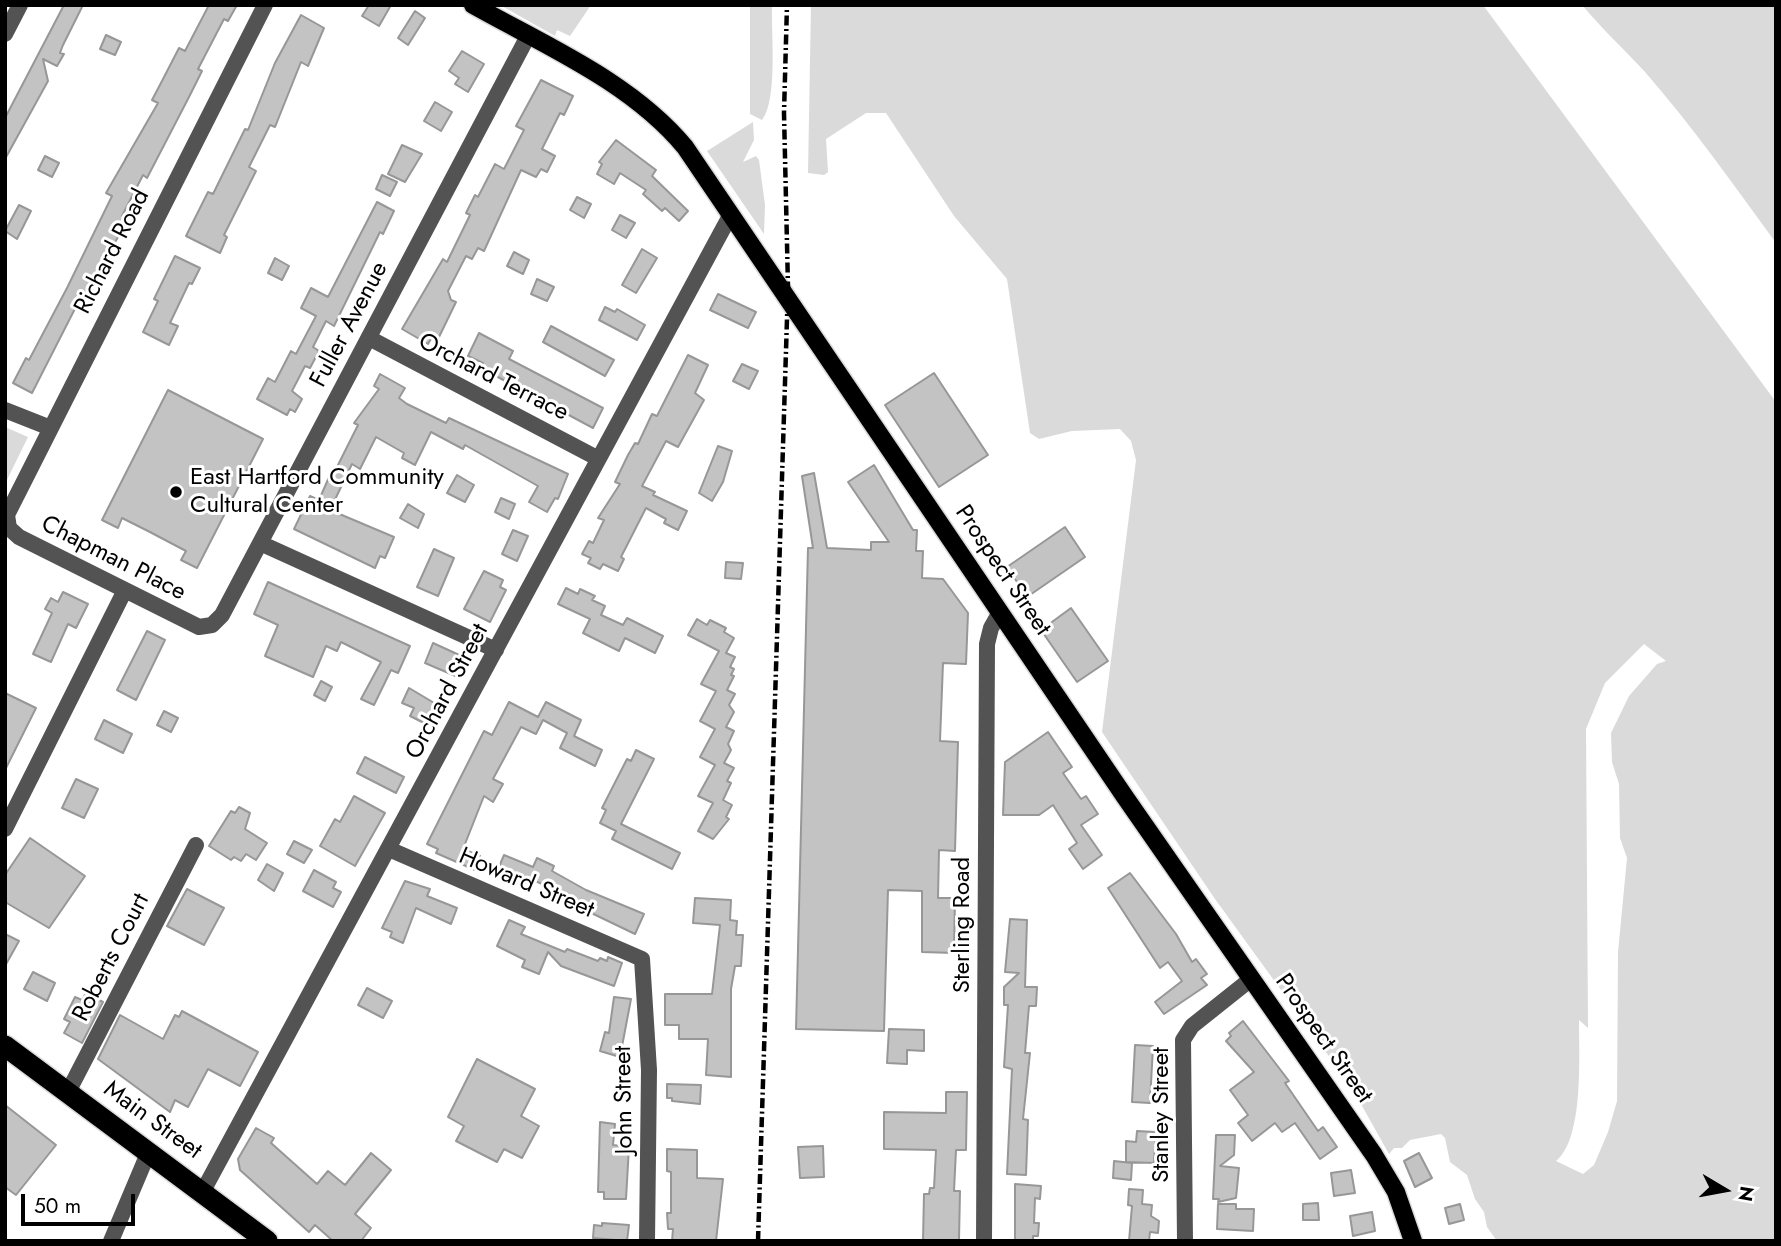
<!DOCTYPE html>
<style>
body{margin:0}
#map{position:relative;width:1781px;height:1246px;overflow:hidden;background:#fff;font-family:Jost,sans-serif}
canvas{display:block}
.frame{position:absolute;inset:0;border:7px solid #000;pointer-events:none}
.north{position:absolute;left:1690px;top:1155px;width:70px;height:70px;-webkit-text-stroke:5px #fff;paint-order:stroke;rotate:100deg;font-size:19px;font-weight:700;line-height:28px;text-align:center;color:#000}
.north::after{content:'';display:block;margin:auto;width:24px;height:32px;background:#000;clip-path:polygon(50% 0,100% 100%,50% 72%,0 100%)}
.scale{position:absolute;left:21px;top:1194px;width:114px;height:32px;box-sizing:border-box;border:4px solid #000;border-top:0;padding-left:9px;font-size:21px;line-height:24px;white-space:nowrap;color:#000;-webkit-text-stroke:5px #fff;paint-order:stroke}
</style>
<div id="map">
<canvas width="1781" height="1246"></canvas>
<div class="frame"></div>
<div class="north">N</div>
<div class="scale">50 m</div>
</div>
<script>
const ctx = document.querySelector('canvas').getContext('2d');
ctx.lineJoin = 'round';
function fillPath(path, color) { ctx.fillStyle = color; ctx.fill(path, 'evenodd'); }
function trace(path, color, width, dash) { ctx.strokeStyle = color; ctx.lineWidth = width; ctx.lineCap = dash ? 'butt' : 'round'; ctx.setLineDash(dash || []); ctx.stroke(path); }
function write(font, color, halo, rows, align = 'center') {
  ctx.font = font + ' Jost,sans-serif'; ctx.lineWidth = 6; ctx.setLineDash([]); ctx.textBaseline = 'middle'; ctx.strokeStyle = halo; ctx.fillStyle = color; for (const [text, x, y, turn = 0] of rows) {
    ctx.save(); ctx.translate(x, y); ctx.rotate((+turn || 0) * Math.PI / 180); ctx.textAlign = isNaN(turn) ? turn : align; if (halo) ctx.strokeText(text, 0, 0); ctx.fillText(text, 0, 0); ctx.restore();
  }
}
fillPath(new Path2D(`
 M500 5H591L570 36 557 30 555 36Z
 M750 5H772C771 33 778 100 762 120L750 114Z
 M811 5H1483L1776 402V1241H1497L1487 1227 1484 1212 1475 1199 1467 1175 1450 1162 1445 1138 1441 1134 1410 1140 1402 1148H1394L1389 1154 1352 1088 1215 899 1102 732 1136 460 1131 441 1120 429 1072 431 1039 439 1030 433 1007 279 954 216 886 113H866L826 139 828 172 824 175 808 173ZM1644 644 1666 661 1657 664 1629 696 1611 733 1612 762 1619 784 1620 838 1627 858 1618 952 1617 1101 1608 1132 1594 1165 1583 1174 1556 1161C1584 1139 1579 1056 1579 1020L1588 1028 1586 729 1605 683Z
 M1582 5H1776V243C1734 185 1692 126 1645 72 1624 49 1602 29 1582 5Z
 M753 122 754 140 743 162 756 156 759 160 765 205 764 234 707 151Z
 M5 427 28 437 5 484Z`), '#dadada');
const building = new Path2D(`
 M64 5H83L63 45 60 53 64 54 57 66 43 59 48 81 5 159V118Z
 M209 5H237L228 21 224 19 198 69 202 71 189 97 147 178 143 175 122 216 127 221 86 294 83 293 32 393 13 383 26 358 29 360 67 288 112 196 106 193 158 103 152 100 162 81 179 48 185 51Z
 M369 5H391L379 26 362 16Z
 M415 11 425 18 408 45 398 38Z
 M301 15 324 28 308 66 301 62 275 127 270 125 249 167 256 171 224 235 227 237 220 253 186 236 208 192 213 194 245 129 248 130 275 63Z
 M106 35 121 42 115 55 100 49Z
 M462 51 484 64 468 92 455 84 459 78 449 71Z
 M541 80 573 96 564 115 560 113 542 149 555 156 547 172 541 169 536 177 521 170 484 251 478 248 472 259 466 256 448 291 451 300 456 302 439 337 434 334 428 344 402 329 443 259 447 262 470 215 466 213 475 195 478 197 495 164 504 169 524 130 516 126Z
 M435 102 452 112 441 131 424 121Z
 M616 140 656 170 652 176 688 211 679 221 665 208 662 211 643 194 646 190 620 173 614 184 597 174 602 164 599 162Z
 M402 145 422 154 405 182 388 174Z
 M45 156 59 163 52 177 38 170Z
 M382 175 397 182 390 196 376 189Z
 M577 197 591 204 584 218 570 210Z
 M377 202 394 211 383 234 380 232 334 326 326 321 313 347 319 351 310 368 305 366 292 391 302 399 295 412 290 409 287 415 257 399 268 378 275 382 291 351 296 354 316 316 301 308 311 288 328 297Z
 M19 205 31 211 17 239 5 231Z
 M620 215 635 223 626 238 612 230Z
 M642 249 657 258 636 293 622 285Z
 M514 252 529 260 523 274 507 266Z
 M175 256 200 268 192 284 189 283 170 323 178 326 169 345 143 332 158 301 154 299Z
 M275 258 289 266 282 280 268 273Z
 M537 279 554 287 547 301 531 294Z
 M718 294 756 312 748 328 710 310Z
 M605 307 615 312 617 309 645 325 637 340 599 320Z
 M551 326 614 360 605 376 543 342Z
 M479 333 513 351 509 359 603 408 593 428 481 368 483 363 468 356Z
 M688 355 708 365 695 393 704 400 678 447 666 441 642 486 655 492 653 495 687 511 678 530 664 523 666 519 646 508 621 557 624 559 618 571 603 564 600 569 588 563 591 558 582 554 589 541 593 543 604 520 598 518 620 484 615 482 628 455 635 443 638 444 652 414 657 416Z
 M742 364 758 371 749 389 733 381Z
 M934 373 988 455 939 487 885 405Z
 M380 374 405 388 399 398 407 404 446 423 449 418 568 474 558 499 555 498 547 512 529 502 538 486 465 445 463 449 431 432 415 465 402 458 404 453 376 437 360 469 352 464 330 510 394 537 385 558 380 556 375 568 294 529 310 496 319 500 333 468 336 469 358 425 354 423 379 389 374 386Z
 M168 390 263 439 197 568 181 560 186 551 148 531 122 518 118 528 102 520Z
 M718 446 732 451 723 482 712 501 699 493Z
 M874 465 913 530H917L916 551H923L922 578 943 579 968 613 966 664 943 663 940 741 958 742 955 851 939 850 938 898H955L954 953 922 952V891L888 890 884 1031 796 1029 808 548H813L802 476 814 473 827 548 871 550V542H889L848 482Z
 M457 475 474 485 465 502 447 493Z
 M501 498 515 504 509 519 495 512Z
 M408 504 424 514 418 528 400 518Z
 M1065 527 1085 557 1027 597 1007 567Z
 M513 530 528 536 517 561 502 554Z
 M434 549 454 558 438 596 417 587Z
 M726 562 743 563 741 579 725 578Z
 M484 571 503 580 500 587 506 590 490 622 464 609Z
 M268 582 410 646 398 673 391 670 374 705 361 699 381 662 341 642 337 651 326 646 313 677 265 656 278 625 254 614Z
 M566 588 578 594 580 589 595 596 592 600 605 606 601 615 623 625 627 618 663 636 655 653 625 638 619 651 583 633 590 619 558 604Z
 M63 592 88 604 76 628 68 624 51 662 33 654 52 613 45 609 51 598 58 602Z
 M1071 608 1108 661 1077 682 1041 630Z
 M697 619 707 625 710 620 726 628 724 632 734 638 726 653 735 657 730 667 734 669 731 675 734 676 727 690 735 694 729 705 734 712 726 727 734 731 728 744 731 750 724 763 734 768 727 781 731 783 723 800 732 805 726 817 729 819 713 839 698 831 713 803 698 796 715 765 700 757 715 729 700 721 716 691 701 684 719 651 688 635Z
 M147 631 165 640 136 700 117 690Z
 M433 643 468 659 460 678 425 663Z
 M321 681 332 687 325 701 314 695Z
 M409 688 441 707 432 727 410 716 414 708 402 703Z
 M5 693 36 708 5 770Z
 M509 702 538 717 546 702 581 720 574 736 602 750 595 766 560 748 567 733 543 720 536 734 521 727 493 779 503 784 493 802 484 796 463 849 480 856 475 870 436 853 438 849 427 844 484 731 492 735Z
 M164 711 178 718 171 732 157 725Z
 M104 720 132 734 123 753 95 739Z
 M1048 732 1072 767 1063 773 1081 799 1086 796 1098 814 1081 825 1102 855 1083 869 1069 849 1077 843 1053 805 1039 815H1003L1005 762Z
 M636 750 654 759 621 824 680 853 672 869 612 839 616 831 600 823 606 810 602 808 627 759 631 761Z
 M365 757 404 777 396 793 357 773Z
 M76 779 98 789 84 818 62 808Z
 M354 796 385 813 355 866 320 846 335 819 340 822Z
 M239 807 250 813 245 829 267 843 256 860 246 854 241 861 234 857 231 860 209 846 231 811 235 813Z
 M30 838 85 876 49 928 5 902V875Z
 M294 841 312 850 304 863 287 854Z
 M504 855 533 867 537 858 554 866 552 871 586 890 644 914 635 934 556 896 558 891 517 873 513 881 496 874Z
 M267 864 283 873 274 891 258 880Z
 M314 870 336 882 333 888 341 892 333 907 303 891Z
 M1130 873 1176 934 1192 962 1196 959 1207 974 1201 978 1207 985 1164 1014 1155 1002 1182 981 1168 962 1160 968 1108 888Z
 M405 881 430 889 427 896 457 908 451 924 416 908 403 943 390 937 392 932 382 928Z
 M187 889 224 908 204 945 167 926Z
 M695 898 731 900 730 920 737 921 736 935H743L741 966H735L731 989V1077L706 1075 708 1039H679V1025H665V994H712L720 925 693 923Z
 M1010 919 1027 920 1025 987H1037L1036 1006H1029L1025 1053H1030L1023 1119 1028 1120 1026 1175 1007 1174 1012 1069 1004 1067 1008 1005H1004V987L1019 973 1005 972Z
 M509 920 525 927 521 934 565 952 567 949 598 961 600 958 607 961 608 957 622 963 614 986 561 966 548 952 539 974 522 967 525 960 497 946Z
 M5 934 19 941 5 966Z
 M33 972 55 983 47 1001 24 989Z
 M367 988 392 1001 383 1018 358 1005Z
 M86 993 103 1002 82 1043 64 1033 70 1022 64 1019 75 997 82 1000Z
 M614 997 631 999 620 1057 600 1051 605 1032 609 1033Z
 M182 1011 258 1052 240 1086 208 1069 188 1107 175 1100 170 1112 98 1059 120 1015 163 1039 175 1015 179 1017Z
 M1243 1021 1289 1081 1285 1083 1318 1131 1323 1127 1337 1147 1320 1159 1295 1123 1282 1132 1275 1123 1252 1141 1238 1123 1248 1115 1230 1090 1254 1072 1226 1041 1231 1036 1229 1033Z
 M889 1029 924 1030V1051L907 1050V1064L887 1063Z
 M1135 1045 1153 1046 1150 1103 1132 1102Z
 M477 1059 535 1089 521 1116 539 1126 522 1158 504 1149 497 1162 456 1141 464 1126 448 1117Z
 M667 1084 701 1085 700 1104 672 1101V1098H667Z
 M946 1092H967L966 1150H956L954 1191H960L959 1240 923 1241 924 1194H929L930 1188H934L936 1150 884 1149V1112L946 1113Z
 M5 1105 56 1145 16 1195 5 1187Z
 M600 1122 615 1124 613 1145 629 1147 626 1199H604V1192H598Z
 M256 1128 274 1138 271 1143 317 1184 328 1171 345 1185 371 1153 391 1170 355 1214 371 1228 361 1241H333L315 1225 309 1232 240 1170 238 1159Z
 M1137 1131 1156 1132 1154 1163 1126 1162V1141L1136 1142Z
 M1216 1135H1235L1234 1155 1220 1166 1239 1168 1236 1198 1218 1202 1219 1199H1213Z
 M823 1146 824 1177 800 1178 798 1147Z
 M667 1149 697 1150V1178L723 1179 716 1241H672L673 1229H668L667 1213H671V1172L667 1171Z
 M1419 1153 1432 1178 1415 1187 1404 1161Z
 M1114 1161 1132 1163 1131 1180 1113 1178Z
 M1351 1170 1355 1193 1334 1196 1331 1173Z
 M1015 1184 1041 1186 1040 1199 1035 1198 1034 1223H1039L1038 1236H1033V1241H1015Z
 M1129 1189 1143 1190 1142 1204 1152 1205 1151 1216 1159 1221 1158 1233 1150 1232 1149 1241H1129L1132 1206 1128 1205Z
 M1318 1203 1319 1220H1303V1204Z
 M1218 1204H1236V1209H1254L1253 1231 1217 1229Z
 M1460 1204 1464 1220 1449 1224 1445 1208Z
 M1372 1212 1375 1231 1353 1236 1350 1216Z
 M602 1223 629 1225 627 1241 593 1238 594 1225 602 1226Z`);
fillPath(building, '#c3c3c3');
trace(building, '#979797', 2);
const major = new Path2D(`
 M473 5C546 46 631 82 685 147L1125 797 1374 1155 1396 1192 1413 1241`);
const highway = new Path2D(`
 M5 1046 267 1241`);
trace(major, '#dbdbdb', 21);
trace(highway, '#dbdbdb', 24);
trace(new Path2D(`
 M265 5 7 515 9 528 19 537 199 627 212 625 222 615 528 36
 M5 34 20 5
 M369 338 597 458
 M5 410 48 427
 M260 543 496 650
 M5 829 125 590
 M391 850 642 959 649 1070 647 1241
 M68 1092 196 845
 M203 1191C381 866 553 539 731 214
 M111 1241 149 1151
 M984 1241 987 644 991 628 1000 612
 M1185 1241 1183 1040 1192 1026 1251 979`), '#535353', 16);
trace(major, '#000', 18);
trace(highway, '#000', 21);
trace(new Path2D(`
 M758 1241 788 287 784 113 787 5`), '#000', 4.5, [10, 3.5, 2, 3.5]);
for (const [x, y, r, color] of [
 [176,492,7,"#000"]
]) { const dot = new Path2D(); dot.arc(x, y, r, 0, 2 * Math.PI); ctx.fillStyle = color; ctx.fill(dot); trace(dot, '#fff', 2.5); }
write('24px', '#000', '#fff', [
 ["Richard Road",113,252,-63],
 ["Fuller Avenue",350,325,-62],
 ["Orchard Terrace",493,378,27],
 ["Chapman Place",113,559,27],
 ["Prospect Street",1002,571,56],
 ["Orchard Street",448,692,-62],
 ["Howard Street",526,884,23],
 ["Sterling Road",963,925,-90],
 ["Roberts Court",112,958,-63],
 ["Prospect Street",1323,1039,55],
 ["John Street",625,1100,-91],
 ["Stanley Street",1162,1115,-90],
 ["Main Street",152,1121,36]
]);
write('24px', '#000', '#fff', [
 ["East Hartford Community",190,478],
 ["Cultural Center",190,506]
], 'left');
</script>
